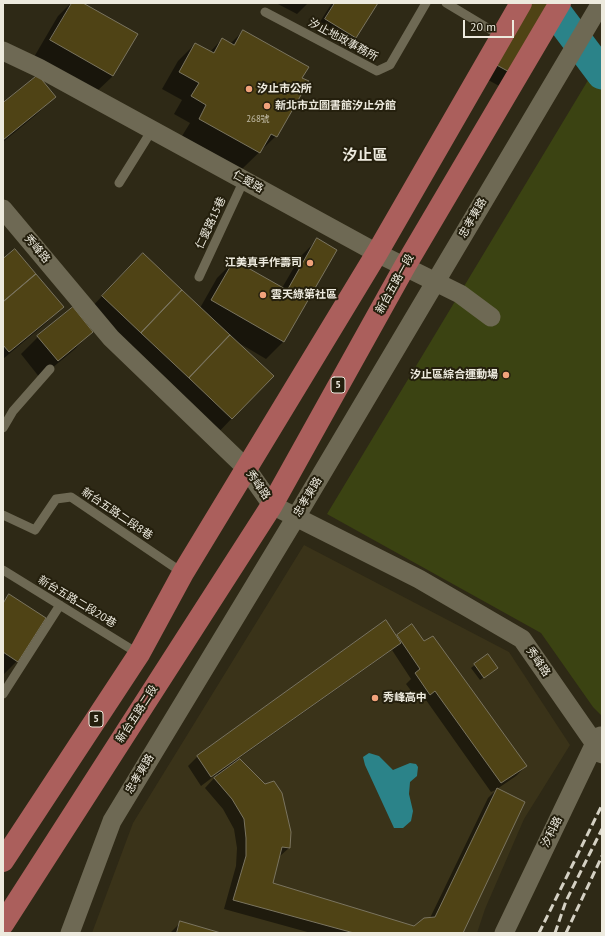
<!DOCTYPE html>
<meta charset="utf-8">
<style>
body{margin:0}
#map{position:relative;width:605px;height:936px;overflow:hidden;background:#2e2916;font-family:"PT Sans",sans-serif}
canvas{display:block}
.frame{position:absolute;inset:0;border:4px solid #edeade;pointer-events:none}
.scale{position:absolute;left:463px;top:20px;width:51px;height:18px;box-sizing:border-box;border:2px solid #edeade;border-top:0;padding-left:5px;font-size:12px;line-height:14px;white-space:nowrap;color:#edeade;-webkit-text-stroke:3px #241f0d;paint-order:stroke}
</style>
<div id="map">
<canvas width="605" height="936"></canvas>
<div class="frame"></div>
<div class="scale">20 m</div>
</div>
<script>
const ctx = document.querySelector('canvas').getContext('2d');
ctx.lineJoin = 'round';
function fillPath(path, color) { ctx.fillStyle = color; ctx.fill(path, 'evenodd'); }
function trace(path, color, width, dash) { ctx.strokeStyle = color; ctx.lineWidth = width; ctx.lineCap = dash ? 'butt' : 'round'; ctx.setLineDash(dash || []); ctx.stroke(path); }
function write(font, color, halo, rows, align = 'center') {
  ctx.font = font + ' "PT Sans","Noto Sans TC",sans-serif'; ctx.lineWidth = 4; ctx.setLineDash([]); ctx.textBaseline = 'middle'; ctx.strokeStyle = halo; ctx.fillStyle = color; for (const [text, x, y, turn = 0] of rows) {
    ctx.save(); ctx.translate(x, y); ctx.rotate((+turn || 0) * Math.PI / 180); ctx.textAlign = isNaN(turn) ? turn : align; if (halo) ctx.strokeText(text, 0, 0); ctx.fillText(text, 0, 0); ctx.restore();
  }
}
fillPath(new Path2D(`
 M304 545 509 652 570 745 524 819 485 909 477 933H92L133 823Z`), '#3a3319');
fillPath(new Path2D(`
 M602 57V716L593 707 541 633 327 514Z`), '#3b4312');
fillPath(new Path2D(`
 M369 753 379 756 393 770 410 763 416 764 418 767 417 776 410 782 409 794 413 811 411 821 403 828H394L365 765 363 757Z`), '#2b8389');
fillPath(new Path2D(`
 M71 3H81L113 76 95 93 34 57 58 16Z
 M276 3H308L297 14Z
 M332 3H376L355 37 346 47 316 28Z
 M555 3 501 87 479 75Z
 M243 31 301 78 276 136 242 169 182 136 190 123 174 114 182 100 162 89 178 61 195 44 210 52 222 39 230 44Z
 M54 97 37 114 3 142V104Z
 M317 240 336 251 283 342 266 359 239 343 272 376 215 436 85 314 126 271 200 308 217 278 234 261 282 288 300 257Z
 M3 261 62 307 45 324 3 359Z
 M73 308 92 331 75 349 40 378 21 354 38 337Z
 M9 596 17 661 3 675V602Z
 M386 621 396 637 398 636 424 642 526 766 516 776 497 789 524 802 462 933H311L224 909 236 866 237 848 234 829 223 809 205 788 217 775V774L201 786 188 766 197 757ZM392 650 411 679 406 684 421 704 426 700 491 792 496 790 488 798 430 918 414 927 272 884 279 857 289 848 265 786 238 759Z
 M488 655 497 668 480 680 471 668Z
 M180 923 217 933H170Z`), '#0007');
trace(new Path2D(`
 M549 3 602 74`), '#2b8389', 31);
const building = new Path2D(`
 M72 3H83L138 34 113 76 50 40Z
 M335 3H378L356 38 325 19Z
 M526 3H557L515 75 491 62Z
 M243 30 309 67 302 78 309 81 277 137 271 134 260 153 199 119 206 105 191 96 199 83 179 72 195 43 214 53 222 38 234 45Z
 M38 75 56 97 3 140V103Z
 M317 238 337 250 284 342 211 300 234 260 287 290Z
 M15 249 36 274 3 302V259Z
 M143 253 182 290 141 333 102 296Z
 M36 274 64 307 9 352 3 345V302Z
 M182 290 230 335 189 378 141 333Z
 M73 307 93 332 58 361 37 336Z
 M230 335 274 376 232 419 189 378Z
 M9 594 46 618 18 662 3 652V604Z
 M386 620 401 643 211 777 197 756Z
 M412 624 424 641 433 636 527 766 501 783 435 691 430 695 415 673 420 669 397 635Z
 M488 654 498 668 484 678 474 664Z
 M240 759 265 784 274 781 282 793 291 832 290 848 282 847 273 883 414 926 424 918 435 917 497 788 525 802 463 933H354L233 900 246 856V838L244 819 232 799 214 778Z
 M180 921 221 933H177Z`);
fillPath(building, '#4f4315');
trace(building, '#7a745f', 1);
trace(new Path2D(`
 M446 3 501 36
 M265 12 377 71 390 65 426 3
 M119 183 152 130
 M199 277 244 180
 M3 428 13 411 50 369
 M3 515 35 530 56 499 71 497 183 573
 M3 570 139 654
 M3 694 60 605`), '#6e6954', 9);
trace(new Path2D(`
 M3 51 39 68 377 253 460 294 491 317
 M3 209 111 338 246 468 272 505 419 579 522 639 602 754
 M70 933 112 821 296 517 601 3
 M504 933 595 743 600 736`), '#6e6954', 19);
trace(new Path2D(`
 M3 861 139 654 183 573 377 253 521 3
 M3 924 272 505 405 266 560 3`), '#ab5f5c', 22);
trace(new Path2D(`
 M539 933 602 805
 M555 933 566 901 602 829
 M566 933 602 856`), '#d5d1c4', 3, [8, 4]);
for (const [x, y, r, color] of [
 [249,89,4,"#f1a27b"],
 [267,106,4,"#f1a27b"],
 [310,263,4,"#f1a27b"],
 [263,295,4,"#f1a27b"],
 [506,375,4,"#f1a27b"],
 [375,698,4,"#f1a27b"]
]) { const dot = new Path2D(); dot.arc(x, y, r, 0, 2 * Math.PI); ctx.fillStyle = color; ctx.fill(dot); trace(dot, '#241f0d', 1.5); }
write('9px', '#c6c0ac', null, [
 ["268號",258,119]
]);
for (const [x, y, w] of [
 [338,385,14],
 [96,719,14]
]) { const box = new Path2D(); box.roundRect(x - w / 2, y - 8, w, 16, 3); ctx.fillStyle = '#241f0d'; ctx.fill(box); trace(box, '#edeade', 1); }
write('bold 10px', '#edeade', null, [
 ["5",338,385],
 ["5",96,719]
]);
write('11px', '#edeade', '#241f0d', [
 ["汐止地政事務所",343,40,28],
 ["仁愛路",248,182,29],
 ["忠孝東路",473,218,-60],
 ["仁愛路15巷",211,223,-65],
 ["秀峰路",37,249,50],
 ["新台五路一段",395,284,-61],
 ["秀峰路",258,485,55],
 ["忠孝東路",308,497,-59],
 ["新台五路二段8巷",117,514,34],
 ["新台五路二段20巷",77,602,31],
 ["秀峰路",538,662,55],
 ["新台五路二段",137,714,-57],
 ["忠孝東路",140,774,-59],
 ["汐科路",552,832,-64]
]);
write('bold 11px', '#edeade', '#241f0d', [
 ["汐止市公所",257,89],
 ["新北市立圖書館汐止分館",275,106],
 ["江美真手作壽司",302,263,"right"],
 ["雲天綠第社區",271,295],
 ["汐止區綜合運動場",498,375,"right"],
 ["秀峰高中",383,698]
], 'left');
write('bold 15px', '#edeade', '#241f0d', [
 ["汐止區",365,156]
]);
</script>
